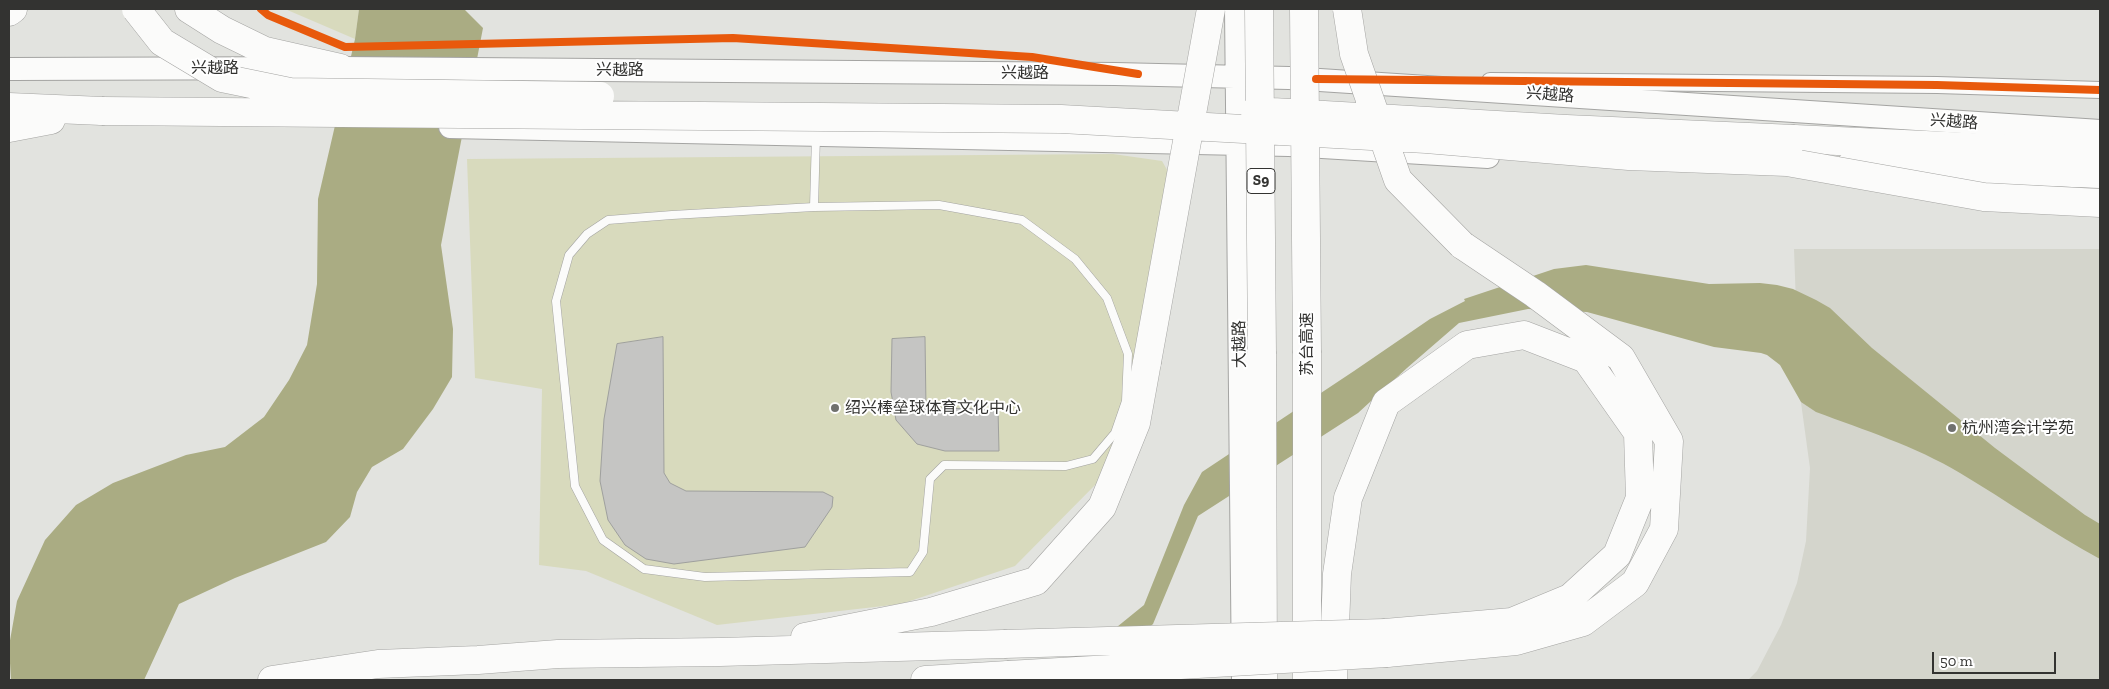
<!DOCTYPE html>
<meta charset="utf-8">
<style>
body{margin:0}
#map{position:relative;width:2109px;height:689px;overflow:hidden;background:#e2e3df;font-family:"Zilla Slab",serif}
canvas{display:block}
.frame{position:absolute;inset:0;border:10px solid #333331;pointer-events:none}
.scale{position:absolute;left:1932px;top:652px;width:124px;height:22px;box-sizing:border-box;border:2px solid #333331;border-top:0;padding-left:6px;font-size:15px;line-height:18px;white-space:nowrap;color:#333331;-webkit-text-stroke:4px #fff;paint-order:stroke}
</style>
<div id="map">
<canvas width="2109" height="689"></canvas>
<div class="frame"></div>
<div class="scale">50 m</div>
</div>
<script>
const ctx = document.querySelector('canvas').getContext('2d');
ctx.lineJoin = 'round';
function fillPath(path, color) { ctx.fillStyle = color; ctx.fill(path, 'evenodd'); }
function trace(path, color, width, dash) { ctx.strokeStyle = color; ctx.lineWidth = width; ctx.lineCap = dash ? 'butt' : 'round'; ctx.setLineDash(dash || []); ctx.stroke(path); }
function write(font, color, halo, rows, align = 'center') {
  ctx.font = font + ' "Zilla Slab","Noto Sans SC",serif'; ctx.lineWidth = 4; ctx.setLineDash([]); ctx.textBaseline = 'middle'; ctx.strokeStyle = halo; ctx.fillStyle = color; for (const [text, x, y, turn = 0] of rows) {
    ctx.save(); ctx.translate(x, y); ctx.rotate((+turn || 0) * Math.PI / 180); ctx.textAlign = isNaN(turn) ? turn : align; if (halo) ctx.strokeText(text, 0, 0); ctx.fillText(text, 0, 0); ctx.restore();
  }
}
fillPath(new Path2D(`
 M1794 249H2100V680H1748L1757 671 1781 625 1797 583 1806 541 1810 468 1799 388Z`), '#d4d5cc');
fillPath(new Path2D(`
 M285 9H359L355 39Z
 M1113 154 1162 161 1170 175 1125 428 1100 480 1015 566 901 604 717 625 586 571 539 565 542 389 475 378 467 159Z`), '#d8dabd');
fillPath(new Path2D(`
 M359 9H464L483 28 441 245 453 329 452 377 433 409 403 449 372 467 357 492 350 517 326 542 235 578 179 604 144 680H11L9 646 17 601 45 540 76 505 113 483 186 455 225 447 264 417 289 380 307 345 317 284 318 199 355 39Z
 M1586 265 1709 284 1760 283 1777 285 1793 289 1816 300 1830 308 1872 348 1995 448 2085 515 2100 524V559C2052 533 2007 501 1960 473 1915 446 1864 430 1816 412L1801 402 1780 365 1767 355 1761 353 1714 347 1587 312 1528 309 1459 323 1407 368 1358 413 1198 516 1153 624 1092 680H1057L1112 631 1144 605 1184 505 1202 472 1354 371 1430 319 1465 301 1464 299 1554 269Z`), '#aaac83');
const building = new Path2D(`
 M663 337 664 473 670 483 686 491 823 492 833 497 832 507 805 547 674 564 646 559 625 545 608 520 600 481 604 419 617 344Z
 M925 337 926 408 998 409 999 451H945L917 444 896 420 891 392 892 339Z`);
fillPath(building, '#c5c5c3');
trace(building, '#9fa09e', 1);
const lane = new Path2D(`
 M814 207 939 205 1022 220 1075 259 1107 298 1128 354 1126 401 1115 433 1093 459 1066 466 944 465 930 479 923 552 910 572 705 577 644 569 603 540 575 486 556 301 569 255 587 234 608 220 672 215 814 207 816 136`);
const street = new Path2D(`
 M1490 81 1937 85 2100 90`);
const secondary = new Path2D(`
 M1236 9 1243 680
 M9 69 340 68 1115 74 1289 78 2100 131
 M450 127 1289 145 1488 157`);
const highway = new Path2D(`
 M189 9 222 30 265 51 340 68
 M9 12 13 9
 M9 107 102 111
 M9 128 51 120
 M1794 139 2100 153
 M1851 165 2100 174
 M1307 353V680
 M1262 354 1263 680
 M805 637 931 612 1036 581 1102 507 1136 423 1147 362
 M1387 653 1516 641 1583 622 1635 583 1664 529 1669 441 1621 358 1535 294 1462 245
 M272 680 378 664 478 660 558 654 720 652 1004 644
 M925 680 1008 675
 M1333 680 1337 574 1348 498 1386 403 1467 345 1524 335 1586 359 1638 433 1640 498 1617 555 1570 598 1512 622 1385 633`);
trace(lane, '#a4a4a2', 9);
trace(street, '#a4a4a2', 18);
trace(secondary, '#a4a4a2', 24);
trace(highway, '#a4a4a2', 29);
trace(lane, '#fbfbfa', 8);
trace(street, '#fbfbfa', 16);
trace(secondary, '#fbfbfa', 22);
trace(highway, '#fbfbfa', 28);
const highwayBridge = new Path2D(`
 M136 9 162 42 222 78 290 92 600 96
 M1259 9 1262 354
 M1304 9 1307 353
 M1347 9 1354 54 1398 180 1462 245
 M102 111 1061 119 1426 139 1629 156 1787 162 1984 197 2100 203
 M1255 111 1566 129 1794 139
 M1147 362 1211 9
 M1004 644 1385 633
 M1008 675 1387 653`);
trace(highwayBridge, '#a4a4a2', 29, []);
trace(highwayBridge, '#fbfbfa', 28);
trace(new Path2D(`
 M261 9 268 15 345 47 733 38 1032 57 1138 74
 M1316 79 1937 85 2100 90`), '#e8590c', 8);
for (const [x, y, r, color] of [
 [835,408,5,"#70716e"],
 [1952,428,5,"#70716e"]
]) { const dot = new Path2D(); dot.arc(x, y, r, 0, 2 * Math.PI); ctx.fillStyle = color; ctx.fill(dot); trace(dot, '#fff', 2); }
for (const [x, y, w] of [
 [1261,181,28]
]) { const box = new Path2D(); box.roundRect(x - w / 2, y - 12.5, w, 25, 4); ctx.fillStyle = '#fff'; ctx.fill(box); trace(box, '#333331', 1); }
write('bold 15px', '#333331', null, [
 ["S9",1261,181]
]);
write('16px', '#333331', '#fff', [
 ["兴越路",215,68],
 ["兴越路",620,70],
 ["兴越路",1025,73],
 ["兴越路",1550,95,4],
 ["兴越路",1954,122,4],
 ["大越路",1240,344,-91],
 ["苏台高速",1307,344,-90]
]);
write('16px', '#333331', '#fff', [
 ["绍兴棒垒球体育文化中心",845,408],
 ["杭州湾会计学苑",1962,428]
], 'left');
</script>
